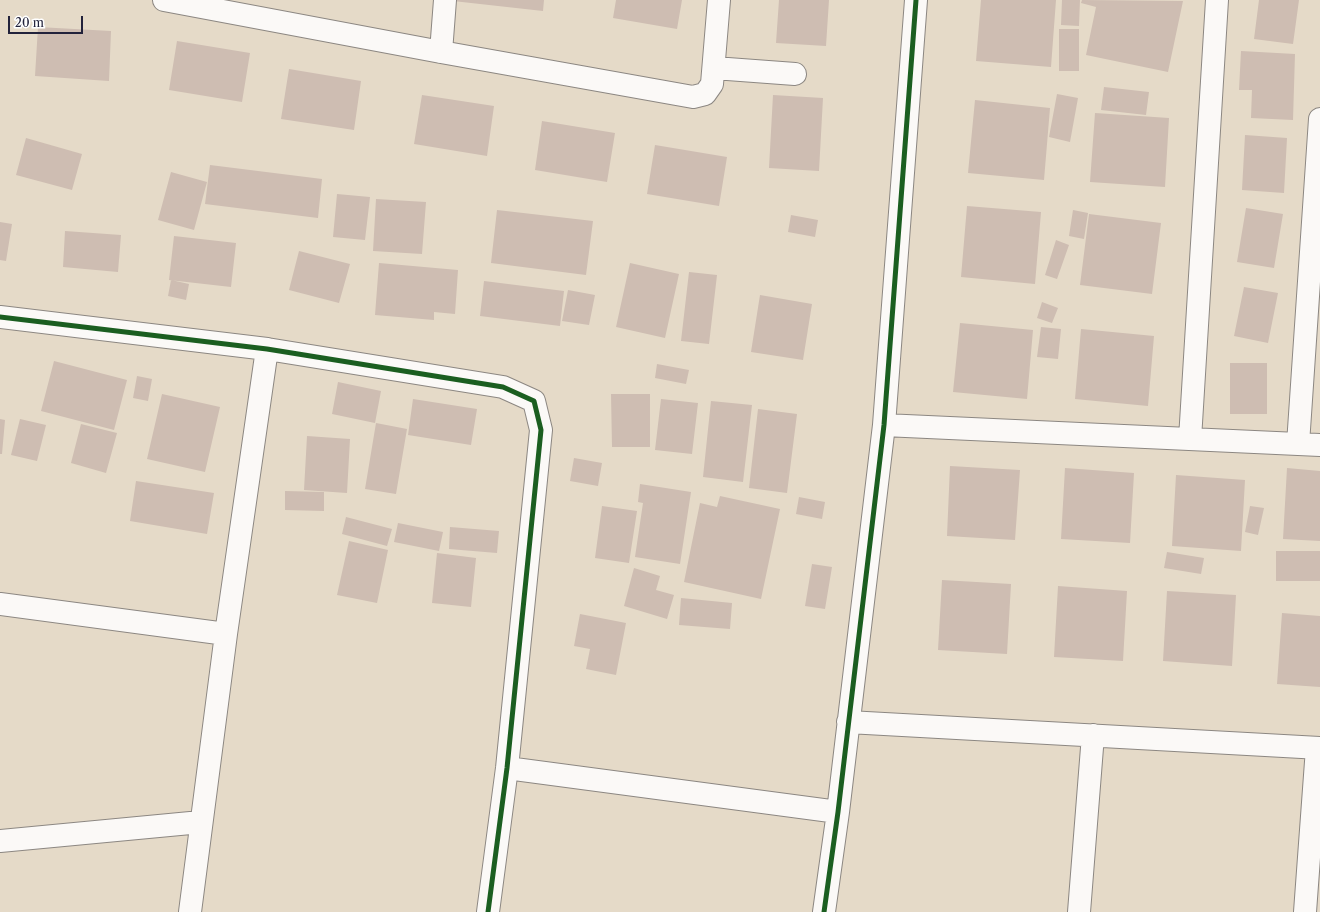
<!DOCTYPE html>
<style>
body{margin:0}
#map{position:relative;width:1320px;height:912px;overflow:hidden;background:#e5dac8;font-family:"Libre Caslon Text",serif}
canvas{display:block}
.scale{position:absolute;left:8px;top:16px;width:75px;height:18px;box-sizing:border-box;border:2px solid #22223b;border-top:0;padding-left:5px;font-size:12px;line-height:14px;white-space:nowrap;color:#22223b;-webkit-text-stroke:3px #fff;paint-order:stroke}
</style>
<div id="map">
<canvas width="1320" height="912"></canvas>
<div class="scale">20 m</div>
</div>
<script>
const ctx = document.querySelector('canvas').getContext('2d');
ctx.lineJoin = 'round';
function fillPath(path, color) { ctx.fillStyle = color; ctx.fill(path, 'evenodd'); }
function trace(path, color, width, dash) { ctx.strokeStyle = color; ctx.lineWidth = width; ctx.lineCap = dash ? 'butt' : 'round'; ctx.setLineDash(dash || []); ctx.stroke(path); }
fillPath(new Path2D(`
 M453 0H544L543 11 453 1Z
 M616 0H682L677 29 613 18Z
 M779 0H829L826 46 776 43Z
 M981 0H1056L1051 67 976 61Z
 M1062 0H1080L1079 26 1061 25Z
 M1082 0 1183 1 1168 72 1086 55 1096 7 1081 3Z
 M1259 0H1299L1293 44 1254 39Z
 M38 27 111 31 109 81 35 76Z
 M1059 29H1079V71H1059Z
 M177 41 250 53 242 102 169 90Z
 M1241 51 1295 54 1293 120 1251 118 1252 90H1239Z
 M289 69 361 81 354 130 281 119Z
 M1104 87 1149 92 1146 115 1101 110Z
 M1057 94 1078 98 1070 142 1049 137Z
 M422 95 494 106 487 156 414 144Z
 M773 95 823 98 819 171 769 168Z
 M975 100 1050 108 1044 180 968 173Z
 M1095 113 1169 118 1165 187 1090 182Z
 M542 121 615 133 607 182 535 170Z
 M1245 135 1287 138 1284 193 1242 190Z
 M26 138 82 154 72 190 16 175Z
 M655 145 727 157 719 206 647 194Z
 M210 165 322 179 318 218 205 204Z
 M171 172 207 182 194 230 158 220Z
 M337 194 370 197 365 240 333 237Z
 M376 199 426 202 422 254 373 251Z
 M967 206 1041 212 1035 284 961 277Z
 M1246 208 1283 214 1274 268 1237 262Z
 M497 210 593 221 586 275 491 263Z
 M1073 210 1088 213 1084 239 1069 236Z
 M1089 214 1161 223 1152 294 1080 285Z
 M791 215 818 220 815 237 788 232Z
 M0 222 12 224 6 261 0 260Z
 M65 231 121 235 118 272 63 267Z
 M174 236 236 243 231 287 169 280Z
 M1056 240 1069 245 1057 279 1045 275Z
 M299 251 350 264 339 303 289 290Z
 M379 263 458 270 455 314 434 312V320L375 315Z
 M630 263 679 274 665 338 616 327Z
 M689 272 717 275 709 344 681 341Z
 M171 280 189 284 186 300 168 296Z
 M484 281 564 291 560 326 480 316Z
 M1244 287 1278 293 1268 343 1234 336Z
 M568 290 595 295 589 325 562 321Z
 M760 295 812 304 803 360 751 352Z
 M1042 302 1058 308 1052 323 1037 318Z
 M960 323 1033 330 1027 399 953 392Z
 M1041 327 1061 329 1058 359 1037 357Z
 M1081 329 1154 336 1148 406 1075 399Z
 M54 361 127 380 114 430 41 411Z
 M1230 363H1267V414H1230Z
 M657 364 689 370 686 384 655 378Z
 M137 376 152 379 148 401 133 398Z
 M338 382 381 391 375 423 332 414Z
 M162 394 220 407 205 472 147 459Z
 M611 394H650V447H612Z
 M413 399 477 409 471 445 408 435Z
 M661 399 698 403 692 454 655 450Z
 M711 401 752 405 743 482 703 477Z
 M758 409 797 414 787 493 749 488Z
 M0 419 5 420 2 454H0Z
 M20 419 46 425 37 461 11 455Z
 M376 423 407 429 396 494 365 489Z
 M81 424 117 433 106 473 71 463Z
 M307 436 350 439 347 493 304 490Z
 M574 458 602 463 598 486 570 481Z
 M950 466 1020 470 1015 540 947 536Z
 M1065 468 1134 473 1130 543 1061 539Z
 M1287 468 1320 471V541L1283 539Z
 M1176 475 1245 480 1241 551 1172 546Z
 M136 481 214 493 207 534 130 521Z
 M640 484 691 492 680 564 635 557 643 503 638 502Z
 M285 491 324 492V511L285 510Z
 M720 496 780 509 761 599 684 582 700 503 717 507Z
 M799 497 825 502 822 519 796 514Z
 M602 506 637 511 629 563 595 558Z
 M1250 506 1264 508 1258 535 1245 532Z
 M346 517 392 529 387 546 342 534Z
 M398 523 443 532 439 551 394 542Z
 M450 527 499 531 497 553 449 549Z
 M349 541 388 550 377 603 337 595Z
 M1276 551H1320V581H1276Z
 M1167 552 1204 558 1201 574 1164 568Z
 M437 553 476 558 471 607 432 603Z
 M812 564 832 567 825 609 805 606Z
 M634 568 660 576 656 590 674 595 667 619 624 606Z
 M942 580 1011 584 1007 654 938 650Z
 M1058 586 1127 591 1123 661 1054 657Z
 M1167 591 1236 595 1232 666 1163 661Z
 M681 598 732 603 730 629 679 625Z
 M1282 613 1320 616V687L1277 684Z
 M580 614 626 623 616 675 586 669 590 649 574 646Z`), '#cebdb2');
const minor = new Path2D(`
 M164 0 441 52 693 97 705 94 712 84 719 0
 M441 52 445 0
 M714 68 795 74
 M0 317 267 349 503 387 534 401 541 430 507 768 488 912
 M884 425 1320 445
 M1190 439 1217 0
 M1298 444 1320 119
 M0 604 226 634
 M848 722 1320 748
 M507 768 838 812
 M0 841 201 822
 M190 912 226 634 267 349
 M824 912 838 812 884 425 916 0
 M1079 912 1093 735
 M1305 912 1317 748`);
trace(minor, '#8c8782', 24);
trace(minor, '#fbf9f7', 22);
trace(new Path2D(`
 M0 317 267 349 503 387 534 401 541 430 507 768 488 912
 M824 912 838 812 884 425 916 0`), '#1b5e20', 5);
</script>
